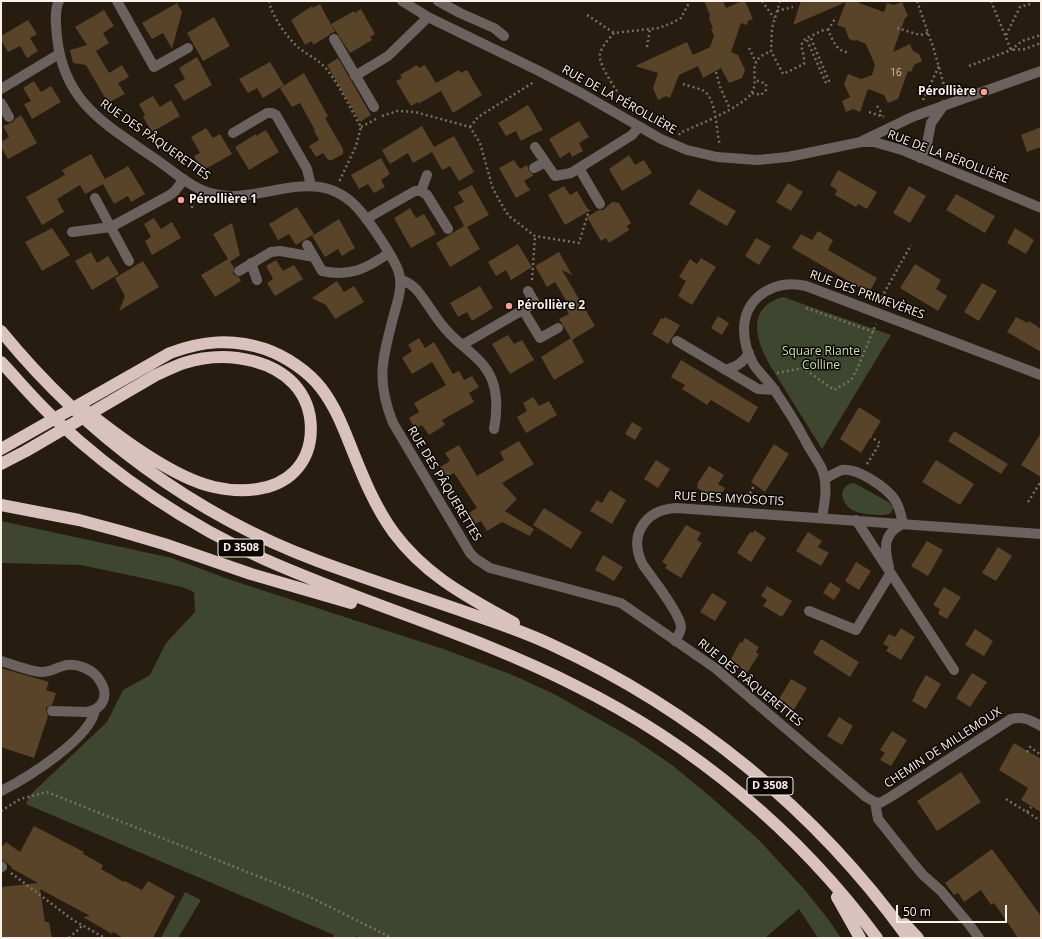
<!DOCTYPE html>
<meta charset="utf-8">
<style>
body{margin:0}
#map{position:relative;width:1042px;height:939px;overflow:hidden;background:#261c10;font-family:"Open Sans",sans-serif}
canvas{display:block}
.frame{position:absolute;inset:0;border:2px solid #f9f1e9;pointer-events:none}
.scale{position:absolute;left:896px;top:905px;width:111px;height:18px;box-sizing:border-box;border:2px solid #f9f1e9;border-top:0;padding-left:5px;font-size:12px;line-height:14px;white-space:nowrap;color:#f9f1e9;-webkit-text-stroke:3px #0c0704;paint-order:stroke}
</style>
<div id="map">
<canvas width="1042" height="939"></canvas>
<div class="frame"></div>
<div class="scale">50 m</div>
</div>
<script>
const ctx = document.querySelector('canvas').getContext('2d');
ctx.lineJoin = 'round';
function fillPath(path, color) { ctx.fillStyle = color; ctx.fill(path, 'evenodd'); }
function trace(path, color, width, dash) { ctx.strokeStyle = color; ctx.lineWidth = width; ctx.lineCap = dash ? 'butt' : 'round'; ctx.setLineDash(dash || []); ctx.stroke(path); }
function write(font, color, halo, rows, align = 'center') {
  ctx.font = font + ' "Open Sans",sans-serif'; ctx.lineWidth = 3; ctx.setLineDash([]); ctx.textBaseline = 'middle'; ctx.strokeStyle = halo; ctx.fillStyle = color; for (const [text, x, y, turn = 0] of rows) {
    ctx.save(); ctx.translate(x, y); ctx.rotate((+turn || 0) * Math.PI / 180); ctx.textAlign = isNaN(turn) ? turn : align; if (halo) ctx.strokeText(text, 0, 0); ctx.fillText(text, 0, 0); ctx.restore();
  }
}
fillPath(new Path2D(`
 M783 297 891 335 822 449 771 367C756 341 745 308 783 297Z
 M852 483 856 484 890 503 893 508 891 513C887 515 884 515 879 515 871 515 862 514 854 511 842 505 836 488 852 483Z
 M1 521 172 558 228 579 446 650 515 676 554 694 634 739 672 765 712 798 759 840 804 889 828 919 841 938H818L799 909 765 938H361L356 936 355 938H333L334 935 26 804 30 795 107 722 123 690 150 675 166 643 195 612 194 592 182 587 147 579 81 565 1 563Z
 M185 892 201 900 178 938H161Z`), '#3e4630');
fillPath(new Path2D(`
 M704 1H723L726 8 742 1H745L753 19 748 21 747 25 741 23 731 52 738 55 745 70 742 78 729 83 721 68 703 78 698 66 679 75 670 98 666 96 658 100 653 88 658 73 635 66 687 42 693 55 710 47 714 36 711 29 713 28 709 19 710 15Z
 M801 1H858L859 3 884 12 887 3 894 5 902 2 908 16 905 18 893 52 910 44 913 51 919 54 922 61 914 65 911 72 908 71 898 99 888 103 884 95 868 89 860 112 853 109 846 112 842 101 850 97 844 84 848 74 861 79 872 75 875 65 866 44 857 40 855 41 849 39 845 28 837 25 846 2 793 25Z
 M177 3 182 12 172 49 163 33 152 39 142 23Z
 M320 4 335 32 331 33 328 36 313 45 312 41 305 45 291 20 312 6 313 8Z
 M361 9 375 34 370 37 372 40 350 53 331 24 354 11 355 13Z
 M104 10 114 26 103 33 109 43 96 51 109 73 122 65 129 77 118 83 125 94 108 103 86 65 73 63 70 50 87 45 75 27Z
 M214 17 230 46 203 61 187 33Z
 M28 20 37 34 30 38 38 51 27 58 20 46 8 52 1 40V36Z
 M197 57 212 85 184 101 174 85 185 79 179 68Z
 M338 58 371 115 360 122 327 65Z
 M270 62 284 85 263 98 257 88 248 93 239 79Z
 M417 65 419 68 425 65 436 83 459 70 461 73 467 70 482 95 453 113 441 91 418 104V102L411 106 396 81 402 78 400 75Z
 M304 73 328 116 325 118 343 149V154L332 160H328L323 153 316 157 309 146 319 140 314 131 315 130 300 103 292 107 280 88Z
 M34 81 41 92 51 86 61 102 32 119 24 104 31 101 23 88Z
 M153 96 160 107 171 100 180 116 152 132 143 117 145 115 139 104Z
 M528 105 543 130 532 135 521 141 516 131 506 136 498 123Z
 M21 115 37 143 8 159 1 147V142L9 137 3 126 13 122 15 119Z
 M579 121 589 137 579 143 583 151 572 157 570 152 560 158 549 139Z
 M422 126 434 147 454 136 474 172 459 181 450 166 442 170 432 152 413 163 408 153 390 164 382 150Z
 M1041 127V147L1027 152 1021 135Z
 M206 128 213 138 220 134 232 154 202 171 194 156 200 153 191 137Z
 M266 130 279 152 249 170 235 147 256 134V136Z
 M91 154 105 179 128 166 145 194 131 202 128 196 114 204 103 184 85 194 80 185 57 199 64 212 42 225 26 197 65 175 62 170Z
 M629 155 635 165 644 160 652 173 622 191 609 169Z
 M381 158 390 174 381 180 385 187 374 193 368 184 359 189 351 175Z
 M514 160 520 169 527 165 529 171 534 175 524 181 530 190 516 198 499 168Z
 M838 170 877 192 867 209 858 204 856 207 835 195 837 190 830 185Z
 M788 183 803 192 791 211 776 202Z
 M472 185 489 215 467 227 480 249 450 267 436 243 464 226 454 207 464 202 458 192Z
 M564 186 570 195 577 191 589 211 565 225 548 195Z
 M909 186 926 196 910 223 893 213Z
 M698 189 736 211 727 226 689 204Z
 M956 194 995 216 985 233 946 210Z
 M612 202 619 203 631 223 627 226 629 230 609 243 606 238 601 241 587 217 599 210H603Z
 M297 207 314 234 296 245 289 234 278 240 269 224Z
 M410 208 416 218 424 214 436 234 411 248 394 218Z
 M154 218 161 229 172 222 181 238 152 255 145 241 151 237 144 224Z
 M339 219 355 248 342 256 338 249 325 257 312 236Z
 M232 223 240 255 230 262 234 267 233 274 236 276 239 277 241 281 215 297 201 275 228 259 213 234Z
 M52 228 70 255 42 271 25 242Z
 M1015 228 1034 240 1026 254 1007 243Z
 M818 231 833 240 828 250 877 278 869 293 792 248 801 234 812 240Z
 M756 238 771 246 759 265 745 256Z
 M518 244 532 267 511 280 506 270 496 276 488 262Z
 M91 252 97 263 108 256 119 274 92 290 75 261Z
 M559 252 572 275 562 270 595 326 572 340 559 319 569 314 564 304 567 302 555 282 547 287 535 266Z
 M701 258 716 267 692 305 678 296 686 281 679 277 690 259 697 264Z
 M276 260 283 271 294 265 303 279 275 296 267 283 273 279 266 266Z
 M143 261 159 287 119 311 125 296 115 278Z
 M915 264 941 280 936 289 947 296 938 311 900 288Z
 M337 281 344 292 354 286 364 302 335 319 326 305 312 298Z
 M982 283 997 291 979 321 964 312Z
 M480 286 493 308 472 321 467 312 458 317 450 303Z
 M718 316 729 323 722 335 711 328Z
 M665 317 680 325 668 344 652 334 661 318 664 319Z
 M1016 317 1028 323 1029 321 1041 329V352L1007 332Z
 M508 335 514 344 522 340 534 360 510 374 492 344Z
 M419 338 425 348 434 342 453 374 459 371 464 380 472 376 479 387 469 393 474 402 442 420 445 425 429 435 422 425 415 429 409 418 419 412 414 403 446 385 432 362 412 374 402 358 412 351 408 345Z
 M571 338 584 362 554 380 541 357Z
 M681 360 758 407 749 423 711 400 707 405 682 389 685 385 671 377Z
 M533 397 539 406 549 401 557 415 526 433 517 417 527 411 523 403Z
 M859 407 881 421 861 453 840 439Z
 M632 422 642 428 635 440 625 434Z
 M954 431 1008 464 1001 474 948 441Z
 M1041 433V477L1021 465Z
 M519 441 534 464 502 483 517 499 505 511 534 529 530 536 502 522 487 531 481 521 473 525 467 514 477 508 454 473 446 477 440 467 450 461 445 453 459 445 477 476 504 460 500 452Z
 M774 444 789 454 765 492 751 482Z
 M656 460 670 469 658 488 644 479Z
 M936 460 974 484 960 505 922 482Z
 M709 466 724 475 718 484 725 488 718 500 697 488 698 485 697 484Z
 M610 490 626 500 612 524 590 511 597 500 602 503Z
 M544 508 582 532 571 549 533 525Z
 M686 525 701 533 697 540 702 543 681 578 665 568 667 565 662 562Z
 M754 530 766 538 751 562 737 553 750 532 753 533Z
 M808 532 822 541 818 547 829 553 821 566 796 551Z
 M927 541 943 550 928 576 911 566Z
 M998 547 1012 556 996 581 982 573Z
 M603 555 623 567 614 581 595 570Z
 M856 562 871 571 859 590 845 581Z
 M830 582 841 589 834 600 823 593Z
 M767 586 792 601 782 617 763 606 767 600 761 596Z
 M944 587 961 597 947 619 938 614 940 609 933 605Z
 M712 593 727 602 715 621 700 612Z
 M901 628 915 637 901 660 886 651 889 647 883 644 889 634 895 637Z
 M975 629 993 641 984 656 965 645Z
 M745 638 759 647 756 652 759 654 747 673 731 659 740 642 742 643Z
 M821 639 859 662 850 677 813 653Z
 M1 668 49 682 46 690 56 693 52 705 46 708V711L48 716 34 758 1 747Z
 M972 673 987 682 970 707 956 698Z
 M926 675 941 684 926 709 912 701 916 694H915Z
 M791 679 807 688 792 713 782 707 785 702 779 699Z
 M839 717 853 726 842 745 827 736Z
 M892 731 907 740 891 766 880 760 885 753 880 750Z
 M1014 743 1041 759V812L1021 800 1028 788 999 770Z
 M961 772 981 802 937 831 917 801Z
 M34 826 84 852 83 854 103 865 101 869 124 882 125 881 142 890 148 881 175 896 153 938H123L113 932 112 934 83 917 90 916 40 889 45 922H49L52 938H1V887L38 883 11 868 12 867 1 859V848L6 842 20 852Z
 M992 849 1041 916V938H1018L994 903 991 905 981 890 964 902 958 893 954 895 945 883Z`), '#594329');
trace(new Path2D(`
 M269 1C271 15 288 39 299 48 309 56 320 60 328 71 341 88 350 108 361 127L356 146 339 182
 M762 1 774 18
 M780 1 772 28 771 51 783 74 804 64C806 50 793 43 813 35 818 33 823 29 828 30 833 40 836 51 847 52
 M917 1 934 50 946 92
 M922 1H928
 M991 1 1011 50 1025 49 1041 43
 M777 11 793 7
 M587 15 614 33
 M897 28 920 35 928 33
 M828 30 836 17
 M1006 35 1020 7 1030 4
 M807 40 826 83 829 81 810 36
 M647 47 650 29
 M749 48 756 62
 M969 66 1011 50 1022 41 1041 35
 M716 72 720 87 730 109
 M683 84C689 86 698 88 704 91 717 100 716 132 720 145
 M752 93 761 95 766 90V84L759 81H755
 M923 100 939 66
 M625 104C619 93 598 66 600 54 602 46 609 39 614 33L658 28 670 24 681 18 690 1
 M877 106 881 112V116
 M869 112 884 117
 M382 116 397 111 415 112 470 127 480 143 493 189 506 212 510 217 535 236 579 243 589 210
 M361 127 376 119
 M470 127 478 117 534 82
 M679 135 680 133C698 125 740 108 751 94 759 83 750 68 758 59 762 55 767 53 771 51
 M192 208 193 199
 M532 280 535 236
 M879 302 911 245
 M806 308 874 332
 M777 373 803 368 834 390 851 380 858 367 876 324
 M867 464 880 443 871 437
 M745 502 754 486
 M1028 502 1041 481
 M1027 752 1030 747 1041 755
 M1006 799 1041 821
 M1 811 20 799 47 792 310 897 392 938
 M1027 812 1031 807
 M11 873 73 920 105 938
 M69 938 82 926`), '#797065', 2.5, [2, 3]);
trace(new Path2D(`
 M59 1C54 10 56 26 57 37 64 104 107 125 157 160 173 171 189 186 207 192 260 210 316 157 361 212 371 224 395 259 399 273 403 288 397 303 393 318 382 360 376 381 393 423L470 553 476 559 490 568 621 603 715 668 866 797 875 802 878 819 882 824 913 863 923 875 941 891 968 923 979 938
 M117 1 154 67 188 48
 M402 1 428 17 539 71 581 93 661 139 687 150 717 157 757 160 788 157 861 142H874L902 150 1041 208
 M438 1 460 13 494 28 504 36
 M334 39 374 107
 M355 76 388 56 420 25 428 17
 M1 89 59 54
 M1 103 9 117
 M233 133 267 113H272L276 115 307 169 311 186
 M862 141 912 117 1041 71
 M535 147 555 176 571 173 579 168
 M920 158 927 144 931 123 944 105
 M534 168 545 162
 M421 191 427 175
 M95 198 129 261
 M600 204 579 168 632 135 639 127
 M366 219 415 191H421L427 195 448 229
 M72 232 111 227 170 195 175 191 184 179
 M307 245 314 257
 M251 263 257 280
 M239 271 271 252 280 251 314 257 322 271C350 277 366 269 389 253
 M400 280C406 281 411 284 416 289 428 303 436 320 449 333 464 349 484 359 492 380 498 396 497 413 494 429
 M523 310 540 338 558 328
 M677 341 758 389 775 390
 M462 345 535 303 528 291
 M725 370C736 367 743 363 749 353
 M825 479C830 476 836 472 842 470 857 467 887 488 895 500 900 508 901 515 903 524 883 533 884 548 889 567
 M822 517C825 502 828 485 822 469 817 459 810 450 805 440 796 423 786 407 775 391 769 381 760 374 754 365 742 344 738 315 758 297 772 285 788 282 806 286L1041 375
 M856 520 954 670
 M809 611 856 630 890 574
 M675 641C677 637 681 632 681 627 681 615 651 576 643 565 628 536 644 510 676 508L1041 534
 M1 661C12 664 31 672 42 672 50 672 56 668 63 666 75 662 94 669 100 681 104 687 106 694 103 701 100 708 93 711 86 712L52 711
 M1 791C27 778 90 739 95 710
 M875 802 880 803 892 796 1011 719C1023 716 1030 720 1041 726
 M1 866 2 867`), '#6b6260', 10);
trace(new Path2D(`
 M1 331C85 434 194 515 318 561 369 580 420 596 471 614 498 623 524 632 550 644 692 709 817 811 908 938
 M1 362C19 381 36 402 56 420 115 476 190 526 264 559 367 605 476 635 576 686 693 744 799 832 877 938
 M1 449 170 353C202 341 232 338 265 349 285 356 308 371 321 388 335 406 343 427 351 447 363 477 375 507 394 533 427 577 468 597 514 623
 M1 464 26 451 156 375C165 371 175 366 184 363 206 356 230 355 253 361 268 365 283 372 294 384 316 408 317 449 294 472 274 492 240 493 214 487 173 478 118 436 85 410
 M1 505 79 520 120 531 164 544 251 574 351 603
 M837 897 860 938
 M905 924 918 938`), '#d9c1bd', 12);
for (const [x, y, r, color] of [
 [984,92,4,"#f59c94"],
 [181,200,4,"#f59c94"],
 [509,306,4,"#f59c94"]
]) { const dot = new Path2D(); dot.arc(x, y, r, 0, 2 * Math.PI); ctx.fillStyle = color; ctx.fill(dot); trace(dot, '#0c0704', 1.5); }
write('10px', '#d1c6b9', null, [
 ["16",896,73]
]);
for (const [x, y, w] of [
 [241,548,46],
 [770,786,46]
]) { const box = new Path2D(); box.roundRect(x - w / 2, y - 9, w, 18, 3); ctx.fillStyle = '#0c0704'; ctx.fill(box); trace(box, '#f9f1e9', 1); }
write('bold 11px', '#f9f1e9', null, [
 ["D 3508",241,548],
 ["D 3508",770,786]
]);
write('bold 12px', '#f9f1e9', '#0c0704', [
 ["Pérollière",976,92,"right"],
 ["Pérollière 1",189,200],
 ["Pérollière 2",517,306]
], 'left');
write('12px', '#f9f1e9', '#0c0704', [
 ["RUE DE LA PÉROLLIÈRE",619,100,29],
 ["RUE DES PÂQUERETTES",155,140,35],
 ["RUE DE LA PÉROLLIÈRE",948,157,21],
 ["RUE DES PRIMEVÈRES",867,295,20],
 ["RUE DES PÂQUERETTES",444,484,59],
 ["RUE DES MYOSOTIS",729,499,3],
 ["RUE DES PÂQUERETTES",750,683,39],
 ["CHEMIN DE MILLEMOUX",943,748,-33]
]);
write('12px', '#cbe0a7', '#0c0704', [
 ["Square Riante",821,352],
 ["Colline",821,366]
]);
</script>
